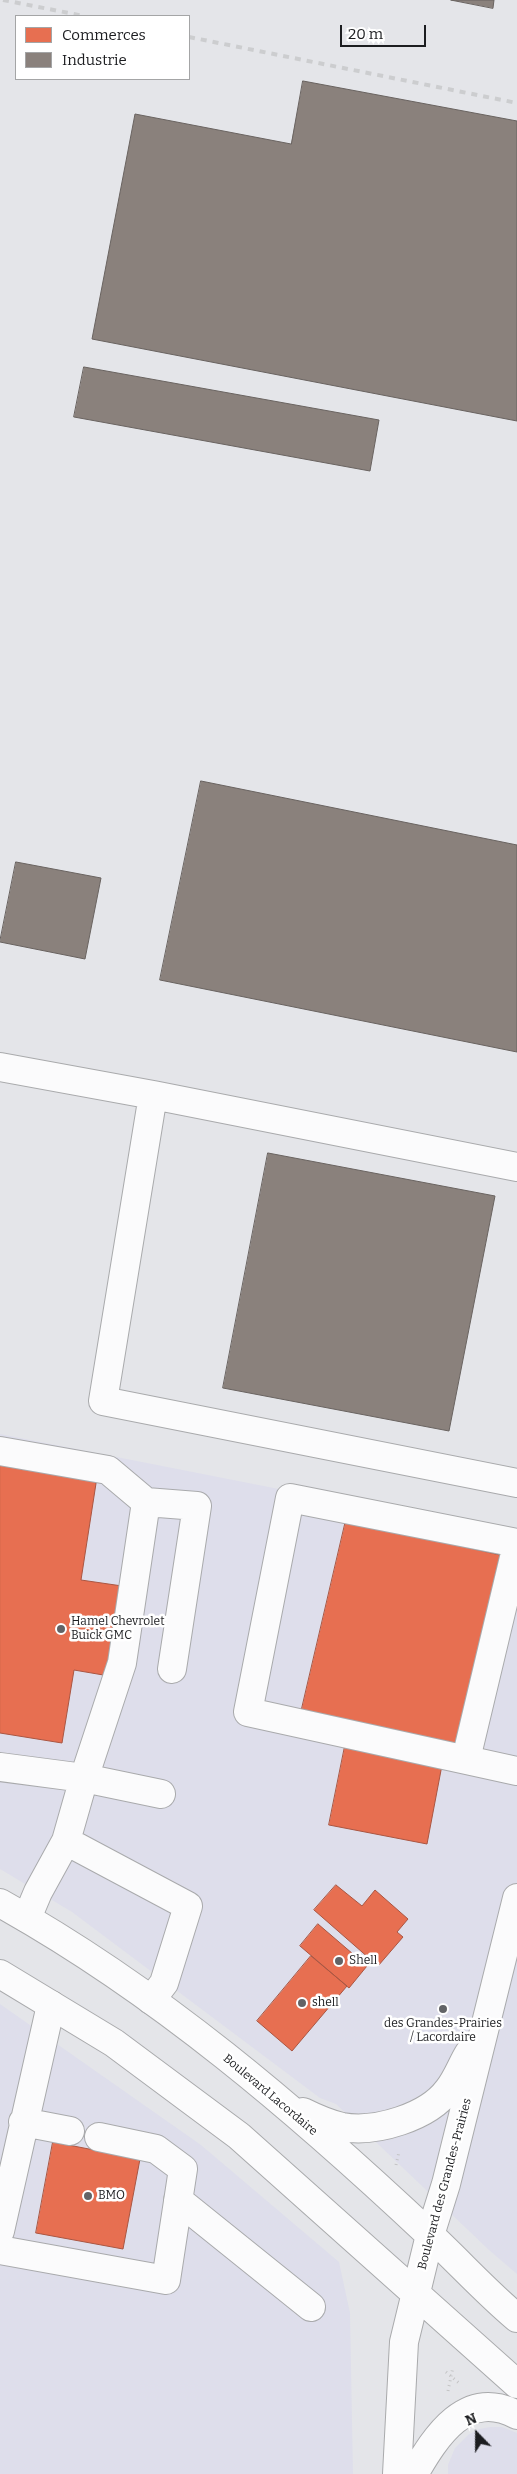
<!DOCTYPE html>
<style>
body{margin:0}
#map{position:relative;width:517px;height:2474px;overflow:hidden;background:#e4e5e9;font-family:Bitter,serif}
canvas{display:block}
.legend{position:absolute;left:15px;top:15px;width:175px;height:65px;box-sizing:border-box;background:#fff;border:1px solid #a4a5a6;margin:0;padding:6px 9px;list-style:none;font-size:15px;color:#1c1d20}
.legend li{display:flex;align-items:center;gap:10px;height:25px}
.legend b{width:25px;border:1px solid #a4a5a6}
.north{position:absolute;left:452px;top:2409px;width:50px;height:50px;-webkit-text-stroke:4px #fff;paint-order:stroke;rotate:338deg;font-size:14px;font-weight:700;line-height:20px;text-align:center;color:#1c1d20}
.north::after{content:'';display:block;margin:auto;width:18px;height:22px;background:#1c1d20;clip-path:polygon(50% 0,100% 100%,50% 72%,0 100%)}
.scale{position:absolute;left:340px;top:25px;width:86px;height:22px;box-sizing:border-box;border:2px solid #1c1d20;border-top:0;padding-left:6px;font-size:15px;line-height:18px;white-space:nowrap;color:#1c1d20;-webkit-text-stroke:4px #fff;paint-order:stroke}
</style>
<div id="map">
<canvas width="517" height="2474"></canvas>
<ul class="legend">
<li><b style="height:14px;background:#e76f51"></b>Commerces</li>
<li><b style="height:14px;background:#8a817c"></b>Industrie</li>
</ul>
<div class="north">N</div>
<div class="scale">20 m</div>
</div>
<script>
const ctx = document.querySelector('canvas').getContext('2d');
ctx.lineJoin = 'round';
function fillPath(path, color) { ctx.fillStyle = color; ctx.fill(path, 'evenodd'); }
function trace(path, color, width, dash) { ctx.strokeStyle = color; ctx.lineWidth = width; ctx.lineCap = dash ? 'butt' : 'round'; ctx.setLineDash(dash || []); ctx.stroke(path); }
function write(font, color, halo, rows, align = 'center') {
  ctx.font = font + ' Bitter,serif'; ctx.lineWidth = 5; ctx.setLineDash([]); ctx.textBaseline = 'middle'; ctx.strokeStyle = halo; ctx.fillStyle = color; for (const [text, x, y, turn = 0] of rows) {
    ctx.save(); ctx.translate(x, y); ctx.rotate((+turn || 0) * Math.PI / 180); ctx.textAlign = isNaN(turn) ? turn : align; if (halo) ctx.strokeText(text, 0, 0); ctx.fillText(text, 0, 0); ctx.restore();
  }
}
fillPath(new Path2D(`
 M0 1434 517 1536V2274L489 2250 336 2104 320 2098 72 1912 0 1869Z
 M0 2004 201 2145 339 2262 350 2313 353 2474H0Z
 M490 2427H502L517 2433V2474H448V2465L455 2448 468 2435 479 2429Z`), '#dedeeb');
const shops = new Path2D(`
 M0 1462 97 1477 81 1580 129 1587 115 1677 74 1670 62 1743 0 1733Z
 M346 1520 500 1555 455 1752 300 1717Z
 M345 1746 442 1765 427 1844 329 1825Z
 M336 1885 362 1906 375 1890 408 1919 397 1932 403 1937 378 1966 314 1910Z
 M318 1924 367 1966 349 1988 300 1946Z
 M311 1956 347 1986 292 2051 257 2021Z
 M53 2142 140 2159 123 2249 36 2233Z`);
fillPath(shops, '#e76f51');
trace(shops, '#aa5642', 1);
const industry = new Path2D(`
 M451 0H494L493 8Z
 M303 81 517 121V421L92 339 135 114 291 144Z
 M84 367 379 420 370 471 74 417Z
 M201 781 517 845V1052L160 980Z
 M16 862 101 878 85 959 0 942Z
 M268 1153 495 1196 449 1431 223 1388Z`);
fillPath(industry, '#8a817c');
trace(industry, '#696360', 1);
const minor = new Path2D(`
 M0 1067 153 1095
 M517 1167 153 1095 103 1401 517 1483
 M0 1451 108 1470 146 1502 122 1663 84 1778 0 1767
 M146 1502 197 1506 172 1669
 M517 1543 290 1498 248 1712 517 1771
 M466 1759 517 1545
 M27 1918 38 1892 66 1841
 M151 2000 164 1983 188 1906 66 1841 84 1778 161 1794
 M23 2122 70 2131
 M178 2200 311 2307
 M0 2231 51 2005
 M0 2250 166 2280 183 2169 156 2149 99 2137`);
const major = new Path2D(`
 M0 1903C158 1991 298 2111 430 2235 459 2262 486 2292 517 2318
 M0 1974 114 2043 239 2136 517 2384
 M303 2112C315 2118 329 2124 342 2127 376 2133 428 2117 448 2090 457 2079 462 2064 469 2053
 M397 2474 404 2342 430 2235 446 2184 517 1898
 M414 2474C436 2436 466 2388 517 2415`);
trace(minor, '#a9aaac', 30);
trace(major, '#a9aaac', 30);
trace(new Path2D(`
 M396 2165 399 2152
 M446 2372 460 2384
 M448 2391 453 2367`), '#c4c4c5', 3, [1, 4]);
trace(minor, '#fbfbfc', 28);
trace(major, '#fbfbfc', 28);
trace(new Path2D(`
 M3 0 84 16
 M189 37 517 103`), '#cccdcf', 4, [6, 6]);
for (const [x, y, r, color] of [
 [61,1629,5,"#626366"],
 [339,1961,5,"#626366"],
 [302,2003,5,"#626366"],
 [443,2009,5,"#626366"],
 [88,2196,5,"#626366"]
]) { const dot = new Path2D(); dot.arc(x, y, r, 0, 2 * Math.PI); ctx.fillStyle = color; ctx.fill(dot); trace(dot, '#fff', 2); }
write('12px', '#1c1d20', '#fff', [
 ["Hamel Chevrolet",71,1622],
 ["Buick GMC",71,1636],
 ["Shell",349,1961],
 ["shell",312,2003],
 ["des Grandes-Prairies",443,2024,"center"],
 ["/ Lacordaire",443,2038,"center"],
 ["BMO",98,2196]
], 'left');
write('12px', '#1c1d20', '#fff', [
 ["Boulevard Lacordaire",270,2095,40],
 ["Boulevard des Grandes-Prairies",445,2184,-75]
]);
</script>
